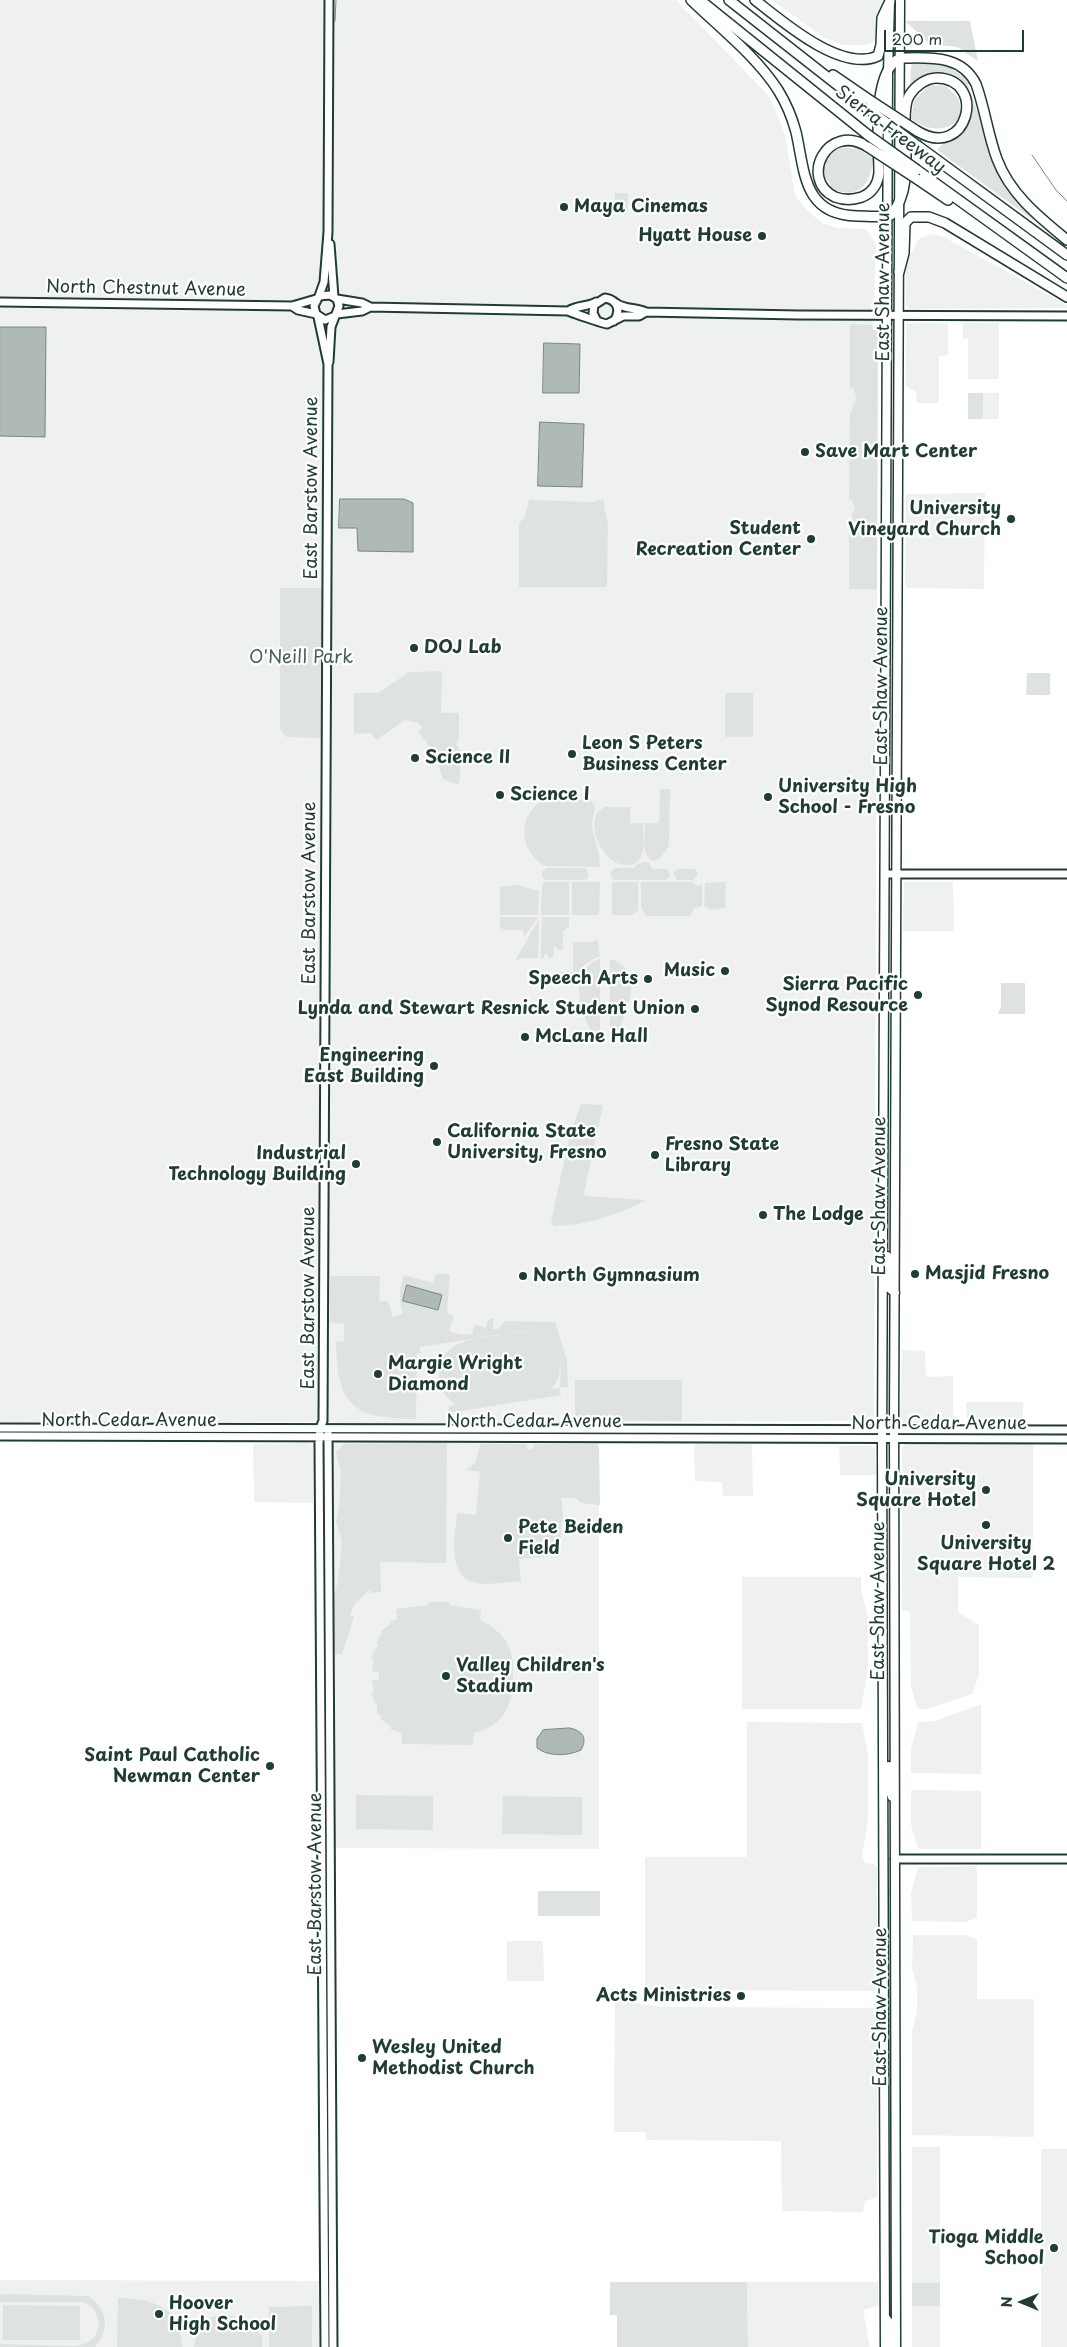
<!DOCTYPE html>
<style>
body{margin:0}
#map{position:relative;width:1067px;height:2347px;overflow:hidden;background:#fff;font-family:"Playpen Sans",sans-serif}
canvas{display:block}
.north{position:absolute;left:997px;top:2277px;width:50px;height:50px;-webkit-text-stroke:4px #fff;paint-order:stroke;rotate:270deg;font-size:14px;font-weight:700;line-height:20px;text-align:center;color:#1f3d34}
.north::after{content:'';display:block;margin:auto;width:18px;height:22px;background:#1f3d34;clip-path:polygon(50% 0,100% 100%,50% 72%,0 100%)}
.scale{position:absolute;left:884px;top:30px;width:140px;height:22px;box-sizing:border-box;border:2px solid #1f3d34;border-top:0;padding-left:6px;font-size:15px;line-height:18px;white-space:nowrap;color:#1f3d34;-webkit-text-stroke:4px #fff;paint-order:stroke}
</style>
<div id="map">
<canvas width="1067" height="2347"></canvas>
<div class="north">N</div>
<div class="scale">200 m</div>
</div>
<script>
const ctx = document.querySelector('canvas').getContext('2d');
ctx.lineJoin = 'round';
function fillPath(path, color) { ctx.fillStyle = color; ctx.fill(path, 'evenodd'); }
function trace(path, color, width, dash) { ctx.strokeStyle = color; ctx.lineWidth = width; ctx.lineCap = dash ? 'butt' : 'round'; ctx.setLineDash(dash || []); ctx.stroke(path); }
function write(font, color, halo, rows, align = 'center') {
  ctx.font = font + ' "Playpen Sans",sans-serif'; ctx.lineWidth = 4.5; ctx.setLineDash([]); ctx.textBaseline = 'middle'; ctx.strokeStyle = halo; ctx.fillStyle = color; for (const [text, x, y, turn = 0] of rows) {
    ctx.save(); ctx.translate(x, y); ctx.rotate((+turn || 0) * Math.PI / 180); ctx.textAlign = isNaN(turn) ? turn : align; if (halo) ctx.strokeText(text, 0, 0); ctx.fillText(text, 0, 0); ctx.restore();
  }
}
fillPath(new Path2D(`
 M0 0H676L767 94 775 109 785 135 795 195 806 209 822 223 838 228 866 229 876 244 874 299 871 303 873 330H878L874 1419 871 1421 599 1422V1849L335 1848 333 1422 0 1423Z
 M772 0H883L878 15 876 40 867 45H843L823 37Z
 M930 234 942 236 1000 268 1067 305V308L909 309 906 305V262L919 239Z
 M908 323H948V355L939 356V403H917L916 392 906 386V325Z
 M963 323H999V379H968V339H963Z
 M983 393H999V419H983Z
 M985 493 984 589 908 588 905 585 906 494Z
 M906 882H953L954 931H903L904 883Z
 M902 1350 925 1351 926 1377 953 1376V1424L904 1423 900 1421Z
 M966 1402H1023V1423L967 1424Z
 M310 1443 313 1446V1503L254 1502 253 1444Z
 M694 1444H752L753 1496H723L722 1482 695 1481Z
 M906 1444H1033V1578L958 1577V1612L979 1625V1675L972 1694 927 1709H919L917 1707 911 1687 910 1612 902 1610V1448Z
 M839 1446H872L875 1449 876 1475H840Z
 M742 1577H861V1589L868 1618V1667L861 1709H742Z
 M981 1704V1774L911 1773V1749L918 1722 935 1721Z
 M747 1722 862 1723 868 1756V1818L862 1857 865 1863 874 1864 877 1867V1988L875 1991 661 1990 645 1988V1857H747Z
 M913 1790 981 1791V1849H920L917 1846 911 1825V1793Z
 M977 1866V1918L965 1922 912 1921 911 1893 918 1867Z
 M913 1935H965L977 1939V1999H1034V2137L912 2135V2032L917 2010V1988L912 1968Z
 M507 1941H543L544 1981H507Z
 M615 1997 645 2005 664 2007 877 2008V2197L865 2201 863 2212 782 2211 781 2141 646 2140V2132H614Z
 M912 2147H940V2283H912Z
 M1041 2149H1067V2347H1041Z
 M0 2280 319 2281V2347H0Z
 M747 2282H878V2306L863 2310 870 2347H748Z
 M912 2306H940V2347H912Z`), '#eef1f0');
fillPath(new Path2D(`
 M905 21H970L978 61 957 47 930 44Z
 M914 62C936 63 952 64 967 81L998 173 1013 196 1035 218 1033 220 937 150C945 140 952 141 961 132 979 115 971 86 950 77L910 87 911 67Z
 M930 85 946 86 958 98C970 131 932 136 911 119L914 100Z
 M842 147 858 149 873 158C872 182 859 201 833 189L824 175C824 161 828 151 842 147Z
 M615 193H628L627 214H615Z
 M850 324 872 325 873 330H878L877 589H849V523H852V514L855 508 852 500H849L850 411H852L853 405 857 400 854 389 850 387Z
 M968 393H983V419H968Z
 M603 499 608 525 607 587H519V524L525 516 529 500 593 502Z
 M280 588H323L322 738 286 737 280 729Z
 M442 671 441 713H459V738L456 744 460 750V780L458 785 443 779 435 754 418 731 422 727 418 723 405 720 376 740 370 733 354 734V693H378L409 672Z
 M1027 673H1050V695H1026Z
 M725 693H753V737H725Z
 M660 789H670L669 846 661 857 654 861C640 856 645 836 645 823H659Z
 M545 798H575L576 800H590L595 805C595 812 592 818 592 826 594 840 600 852 600 867L544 866C518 848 517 816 545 798Z
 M605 807H630V823H643C643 833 645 846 642 855 641 858 638 861 635 863 608 877 578 819 605 807Z
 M644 862 649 863 653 869H667L670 873V877L665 880H615L612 878 610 873 615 868H634L637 864Z
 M547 868H585L588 872V878L584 880H546L542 877V872Z
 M677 869H695L698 875 693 880H677L673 873Z
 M544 882H569V915H541L542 885Z
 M572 882H600L599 915H572Z
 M612 882H638V910L633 915H612Z
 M641 882H692L697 886 702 884V906L694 909 690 916H646L641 907Z
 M726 882 725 908 711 910 704 906 705 883Z
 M517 885 539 891 538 915H500V887Z
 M500 917H538L524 937 523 930H504L500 927Z
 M542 917H569V927H566V930L563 931V950H557V946L554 948 553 958H549L547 954H545L544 958H541Z
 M539 919 538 958H522L515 961Z
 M594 940H598L600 956C587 961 577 969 577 984L561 983 560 972H573V942H594Z
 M600 959V1029L598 1035C584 1032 576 990 580 977 583 968 591 962 600 959Z
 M610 959C647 968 627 1013 616 1035H612L610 1029Z
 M1001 983H1025V1014H998L1001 1007Z
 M581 1104 603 1105 584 1192 585 1196 646 1200C617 1215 587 1225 554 1226L551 1222 570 1134Z
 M436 1274H450L447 1313 454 1316 449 1331C457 1334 464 1336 472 1334L474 1324 486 1328 488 1320 493 1318V1329H498L506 1321 555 1322 567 1360 568 1387H560L561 1362 559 1376 552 1389 560 1388 561 1395 449 1413 448 1406 456 1405C445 1397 437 1386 439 1372 441 1332 500 1337 527 1331H524L419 1347 421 1353 417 1354 416 1419C353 1418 337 1407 336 1342L344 1341V1324L330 1322V1276H380L379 1301H388L393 1317 403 1314C398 1296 399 1291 404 1275L433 1283Z
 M575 1380H682V1421L575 1420Z
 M447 1443 446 1563 380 1562 381 1592 372 1593 369 1590 354 1605 350 1615 354 1617 342 1654H334L333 1600 338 1581 342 1542 336 1521 339 1506 341 1473 336 1452 344 1444Z
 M480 1444H526L528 1449H533L534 1444H595L599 1447 600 1505 581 1503 576 1498H561L564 1522 561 1523V1555L519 1559 521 1581C508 1582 494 1584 482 1584 445 1581 455 1538 457 1513L476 1515 480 1472 466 1470 476 1462Z
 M429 1602H449V1605L481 1610 480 1620C492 1626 502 1633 508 1645 513 1655 513 1664 513 1675 513 1704 504 1726 474 1733L473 1745 402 1744V1733L390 1729 391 1726 380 1719 382 1717 377 1713V1706L371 1693 374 1692 372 1680H379V1672L372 1671 374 1660 371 1658 378 1644 376 1643 379 1639 378 1637 382 1634 381 1631 391 1624 390 1622 397 1619 396 1609 428 1605Z
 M356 1795 433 1796V1830L356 1829Z
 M503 1796 582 1797V1835L502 1834Z
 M538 1891H600V1916H538Z
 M610 2282H747L748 2347H617V2315H610Z
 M912 2283H940V2306H912Z
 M7 2294 87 2296C107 2306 111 2329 96 2345V2347H0V2344L76 2346 87 2343 96 2335 99 2323 94 2309 84 2302H0V2295Z
 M118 2298C154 2299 180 2306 182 2347H117Z
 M3 2305 80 2306V2340H3Z
 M312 2306V2347H269V2307Z
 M224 2314C240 2318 250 2323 262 2335V2347H194L199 2320Z`), '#dee3e2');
const water = new Path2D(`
 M0 327H46L45 437 0 436Z
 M544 343 580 344 579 393H543Z
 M540 422 584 424 582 487 538 486Z
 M340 499H404L413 503V552L358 551 357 528H339Z
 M407 1285 442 1295 438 1310 403 1301Z
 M570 1728C582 1731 588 1737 581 1750 568 1756 549 1757 537 1748V1739L543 1730Z`);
fillPath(water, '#afbab7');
trace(water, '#758883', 1);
trace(new Path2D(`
 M335 21 336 0
 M1032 155 1056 190 1067 201`), '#758883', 1);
const secondary = new Path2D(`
 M330 244 334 297
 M319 296 324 282 328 232 329 0
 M337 299 362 303 370 307 568 311C570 312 604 324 607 324L623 316H639L646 312 798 315 1067 316
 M0 302 292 306 316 299
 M616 303C625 310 636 307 646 312
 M292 306 298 310 316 314
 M568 311C577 305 587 307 596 302
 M337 314 362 311 370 307
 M318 317 328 364 323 1421 320 1428 319 1443 325 2347
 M597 321 593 313 594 305 605 298C618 300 621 311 614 321
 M329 362 331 327 339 306 337 299 330 295 319 296 314 306 316 314 325 320 335 316
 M885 874H1067
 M0 1428 1067 1430
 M328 1432 333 2347
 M0 1436 1067 1439
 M895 1859H1067`);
const primary = new Path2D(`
 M887 1256 889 1288 895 1293
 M889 1766V1787L892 1797
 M885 2317 891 2325V2347
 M885 2347 882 1446 888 71 890 2
 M896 2347 894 1420 900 0`);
const highway = new Path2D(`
 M691 0C720 28 756 56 778 90 786 103 792 117 796 132 805 172 803 215 857 216 867 216 881 218 891 215 912 191 905 151 905 122 905 114 905 103 909 96 915 86 926 78 937 78 988 79 968 162 917 131
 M700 0 868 135
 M729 0 868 109
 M755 0C782 21 841 73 878 56L881 45 882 18 890 1
 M833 75 868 99
 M918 146 1067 255
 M868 147C828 121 798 179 835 197 843 200 853 200 862 197 872 193 878 184 879 173 879 146 871 72 900 58 929 58 961 54 976 84 985 109 988 135 997 159 1010 194 1039 217 1067 240
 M917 170 1067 278
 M917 179 948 200
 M899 272 904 253 905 223 911 217H929L945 223 1067 297`);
trace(secondary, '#1f3d34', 11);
trace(primary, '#1f3d34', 11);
trace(highway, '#1f3d34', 12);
trace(secondary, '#fff', 7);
trace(primary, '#fff', 8);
trace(highway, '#fff', 9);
const highwayBridge = new Path2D(`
 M868 99 917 131
 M868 109 918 146
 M868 135 917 170
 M868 147 917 179`);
trace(highwayBridge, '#1f3d34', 12, []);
trace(highwayBridge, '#fff', 9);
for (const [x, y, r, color] of [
 [564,207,5,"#1f3d34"],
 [762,236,5,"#1f3d34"],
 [805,452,5,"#1f3d34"],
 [1011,519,5,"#1f3d34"],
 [811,539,5,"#1f3d34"],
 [414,648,5,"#1f3d34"],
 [572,754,5,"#1f3d34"],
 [415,758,5,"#1f3d34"],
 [500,795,5,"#1f3d34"],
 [768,797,5,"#1f3d34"],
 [725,971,5,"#1f3d34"],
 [648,979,5,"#1f3d34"],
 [918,995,5,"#1f3d34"],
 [695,1009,5,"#1f3d34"],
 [525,1037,5,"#1f3d34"],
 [434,1066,5,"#1f3d34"],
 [437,1142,5,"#1f3d34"],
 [655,1155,5,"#1f3d34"],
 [356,1164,5,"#1f3d34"],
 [763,1215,5,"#1f3d34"],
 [915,1274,5,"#1f3d34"],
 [523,1276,5,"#1f3d34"],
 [378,1374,5,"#1f3d34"],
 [986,1490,5,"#1f3d34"],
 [986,1525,5,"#1f3d34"],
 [508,1538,5,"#1f3d34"],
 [446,1676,5,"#1f3d34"],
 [270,1766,5,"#1f3d34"],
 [741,1996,5,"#1f3d34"],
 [362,2058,5,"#1f3d34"],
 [1054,2248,5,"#1f3d34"],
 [159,2314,5,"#1f3d34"]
]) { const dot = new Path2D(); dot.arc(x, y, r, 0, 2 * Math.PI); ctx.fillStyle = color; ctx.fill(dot); trace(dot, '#fff', 2); }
write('18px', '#1f3d34', '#fff', [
 ["Sierra Freeway",890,130,37],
 ["East Shaw Avenue",884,282,-90],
 ["North Chestnut Avenue",146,289,1],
 ["East Barstow Avenue",312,488,-90],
 ["East Shaw Avenue",882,686,-90],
 ["East Barstow Avenue",310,893,-90],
 ["East Shaw Avenue",880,1196,-90],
 ["East Barstow Avenue",309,1298,-90],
 ["North Cedar Avenue",129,1421],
 ["North Cedar Avenue",534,1422],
 ["North Cedar Avenue",939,1424],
 ["East Shaw Avenue",879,1601,-90],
 ["East Barstow Avenue",316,1884,-90],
 ["East Shaw Avenue",881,2007,-90]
]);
write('bold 18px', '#1f3d34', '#fff', [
 ["Maya Cinemas",574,207],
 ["Hyatt House",752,236,"right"],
 ["Save Mart Center",815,452],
 ["University",1001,509,"right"],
 ["Vineyard Church",1001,530,"right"],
 ["Student",801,529,"right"],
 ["Recreation Center",801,550,"right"],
 ["DOJ Lab",424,648],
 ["Leon S Peters",582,744],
 ["Business Center",582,765],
 ["Science II",425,758],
 ["University High",778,787],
 ["School - Fresno",778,808],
 ["Science I",510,795],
 ["Music",715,971,"right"],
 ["Speech Arts",638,979,"right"],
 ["Sierra Pacific",908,985,"right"],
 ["Synod Resource",908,1006,"right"],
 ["Lynda and Stewart Resnick Student Union",685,1009,"right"],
 ["McLane Hall",535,1037],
 ["Engineering",424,1056,"right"],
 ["East Building",424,1077,"right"],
 ["California State",447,1132],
 ["University, Fresno",447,1153],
 ["Fresno State",665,1145],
 ["Library",665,1166],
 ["Industrial",346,1154,"right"],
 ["Technology Building",346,1175,"right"],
 ["The Lodge",773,1215],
 ["Masjid Fresno",925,1274],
 ["North Gymnasium",533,1276],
 ["Margie Wright",388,1364],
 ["Diamond",388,1385],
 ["University",976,1480,"right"],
 ["Square Hotel",976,1501,"right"],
 ["Pete Beiden",518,1528],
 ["Field",518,1549],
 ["University",986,1544,"center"],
 ["Square Hotel 2",986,1565,"center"],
 ["Valley Children's",456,1666],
 ["Stadium",456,1687],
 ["Saint Paul Catholic",260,1756,"right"],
 ["Newman Center",260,1777,"right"],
 ["Acts Ministries",731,1996,"right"],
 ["Wesley United",372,2048],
 ["Methodist Church",372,2069],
 ["Tioga Middle",1044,2238,"right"],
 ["School",1044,2259,"right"],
 ["Hoover",169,2304],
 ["High School",169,2325]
], 'left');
write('18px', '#455e57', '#fff', [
 ["O'Neill Park",301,658]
]);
</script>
